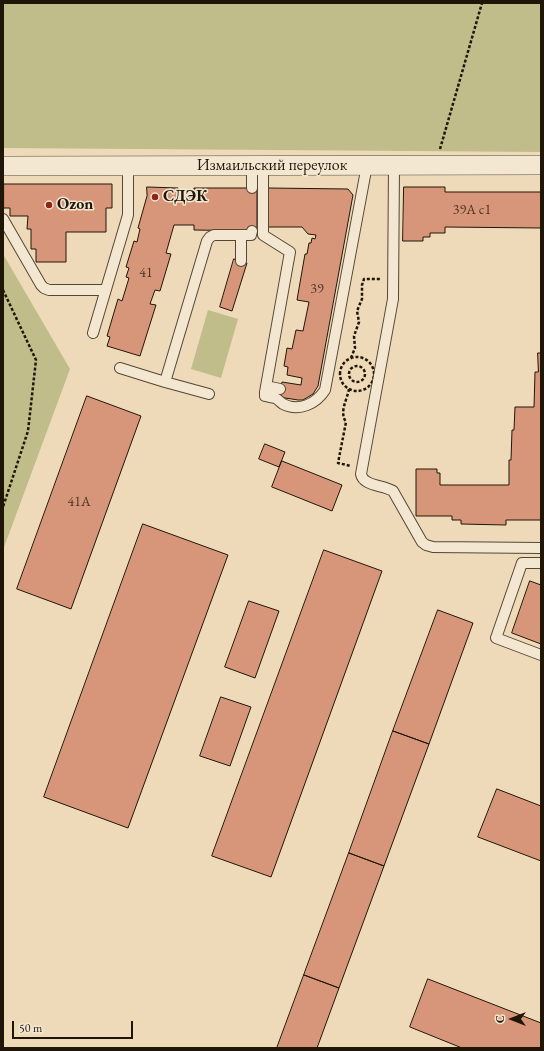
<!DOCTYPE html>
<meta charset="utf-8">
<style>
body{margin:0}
#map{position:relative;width:544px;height:1051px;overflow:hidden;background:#eedab9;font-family:"EB Garamond",serif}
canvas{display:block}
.frame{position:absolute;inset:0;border:4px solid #201607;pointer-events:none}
.north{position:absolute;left:492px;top:999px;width:40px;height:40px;-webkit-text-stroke:3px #f4e7d2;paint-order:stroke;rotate:270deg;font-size:11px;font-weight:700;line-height:16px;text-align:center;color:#201607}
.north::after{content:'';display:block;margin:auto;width:14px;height:18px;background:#201607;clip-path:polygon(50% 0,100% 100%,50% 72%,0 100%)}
.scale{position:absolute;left:12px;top:1021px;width:121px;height:18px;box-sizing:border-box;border:2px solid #201607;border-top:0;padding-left:5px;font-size:12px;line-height:14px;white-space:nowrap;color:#201607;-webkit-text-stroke:3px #f4e7d2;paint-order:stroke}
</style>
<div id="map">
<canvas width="544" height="1051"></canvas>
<div class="frame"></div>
<div class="north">С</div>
<div class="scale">50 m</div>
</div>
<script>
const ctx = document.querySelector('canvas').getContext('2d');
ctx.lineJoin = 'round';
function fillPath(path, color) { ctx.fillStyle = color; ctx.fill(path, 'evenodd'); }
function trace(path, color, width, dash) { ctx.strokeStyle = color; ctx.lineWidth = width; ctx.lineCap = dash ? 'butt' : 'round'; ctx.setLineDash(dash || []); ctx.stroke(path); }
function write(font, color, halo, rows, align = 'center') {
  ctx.font = font + ' "EB Garamond",serif'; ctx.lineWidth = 3; ctx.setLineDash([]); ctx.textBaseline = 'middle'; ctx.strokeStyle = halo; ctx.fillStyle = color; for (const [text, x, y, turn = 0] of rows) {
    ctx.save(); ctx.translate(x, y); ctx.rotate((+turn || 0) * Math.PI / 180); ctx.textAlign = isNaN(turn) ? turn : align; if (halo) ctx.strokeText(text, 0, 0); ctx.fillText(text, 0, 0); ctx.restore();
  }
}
fillPath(new Path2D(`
 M3 3H541V152L3 148Z
 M3 254 70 369 3 550Z
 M208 310 238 319 221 378 191 369Z`), '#c0bd8a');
const building = new Path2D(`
 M4 184H112V208H106V232H66V262H36V249H31V229H27L28 216H10V208H4Z
 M147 187 178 188V197H194V188H257V231L194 230V225H174L166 253 171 254 160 291 155 290 150 304 156 305 140 356 107 346 110 337 107 336 118 299 122 301 129 278 126 277 129 268 126 267 134 241 137 242 140 229 138 228 147 196Z
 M404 187H445V192H541V228L445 227V233H430V237H423V241H403Z
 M268 188 348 189 353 195 318 386 313 394 303 400H298L279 397 282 382 301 385 302 378 287 375 288 367 284 366 287 348 292 349 296 330 303 331 309 302 297 300 305 254H307L309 243H311L312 238 315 239 316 235 308 234 302 227H268Z
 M234 259 247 263 232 311 220 307Z
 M538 353H541V520H506V525L461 524V520H452V516H416V469H437V473H440V485H509V460H511L512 430H514L515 407H534L535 372H538Z
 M87 396 141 416 71 609 17 589Z
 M265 444 285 452 279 467 259 459Z
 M282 461 342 485 332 511 272 487Z
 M143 524 228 555 128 828 44 797Z
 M324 550 382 571 271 877 212 856Z
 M530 581 541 585V644L512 633Z
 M249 601 279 611 255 678 225 667Z
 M438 610 473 623 429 744 393 731Z
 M221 697 251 707 230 766 200 756Z
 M393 731 429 744 384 866 349 853Z
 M497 789 541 806V861L478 837Z
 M349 853 384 866 339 988 304 975Z
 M304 975 339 988 317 1048H277Z
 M428 979 541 1023V1048H462L410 1027Z`);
fillPath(building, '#d7967a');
trace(building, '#201607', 1);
const service = new Path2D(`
 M263 165V235L290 252 265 392V396C269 397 271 397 275 398 278 399 280 402 283 404 299 412 316 404 325 390L367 165
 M394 165 393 299 361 474C363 486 383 485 393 491L422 542 426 545 433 547 541 548
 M252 188V165
 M3 219 41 285 44 288 49 290H105
 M241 235V261
 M93 333 128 215V166
 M120 368 165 382 207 241 210 237 214 235H251L252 231
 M165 382 209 394
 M266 386 280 389
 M541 563H522L496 638 541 655`);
const minor = new Path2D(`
 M3 166 541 165`);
trace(service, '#544734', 12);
trace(minor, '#544734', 20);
trace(new Path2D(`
 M440 149 482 3
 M3 290 36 360 28 431 3 507
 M340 374a17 17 0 1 1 34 0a17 17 0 1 1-34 0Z
 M351 358 355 348 354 336 359 322 357 311 362 299V285L364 279H381
 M349 374a8 8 0 1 1 16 0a8 8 0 1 1-16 0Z
 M349 389C347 400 339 412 346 422L338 463 351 466`), '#201607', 2.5, [3, 2]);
trace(service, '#f4e7d2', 10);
trace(minor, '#f4e7d2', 19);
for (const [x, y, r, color] of [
 [155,197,4,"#8f2418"],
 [49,205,4,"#8f2418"]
]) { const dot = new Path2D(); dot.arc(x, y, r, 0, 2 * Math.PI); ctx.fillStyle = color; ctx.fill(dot); trace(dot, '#f4e7d2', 1.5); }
write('14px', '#4e3624', null, [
 ["39А с1",472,210],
 ["41",146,273],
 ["39",317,289],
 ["41А",79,502]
]);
write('16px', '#201607', '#f4e7d2', [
 ["Измаильский переулок",272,166]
]);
write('bold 16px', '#201607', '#f4e7d2', [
 ["СДЭК",163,197],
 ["Ozon",57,205]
], 'left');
</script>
